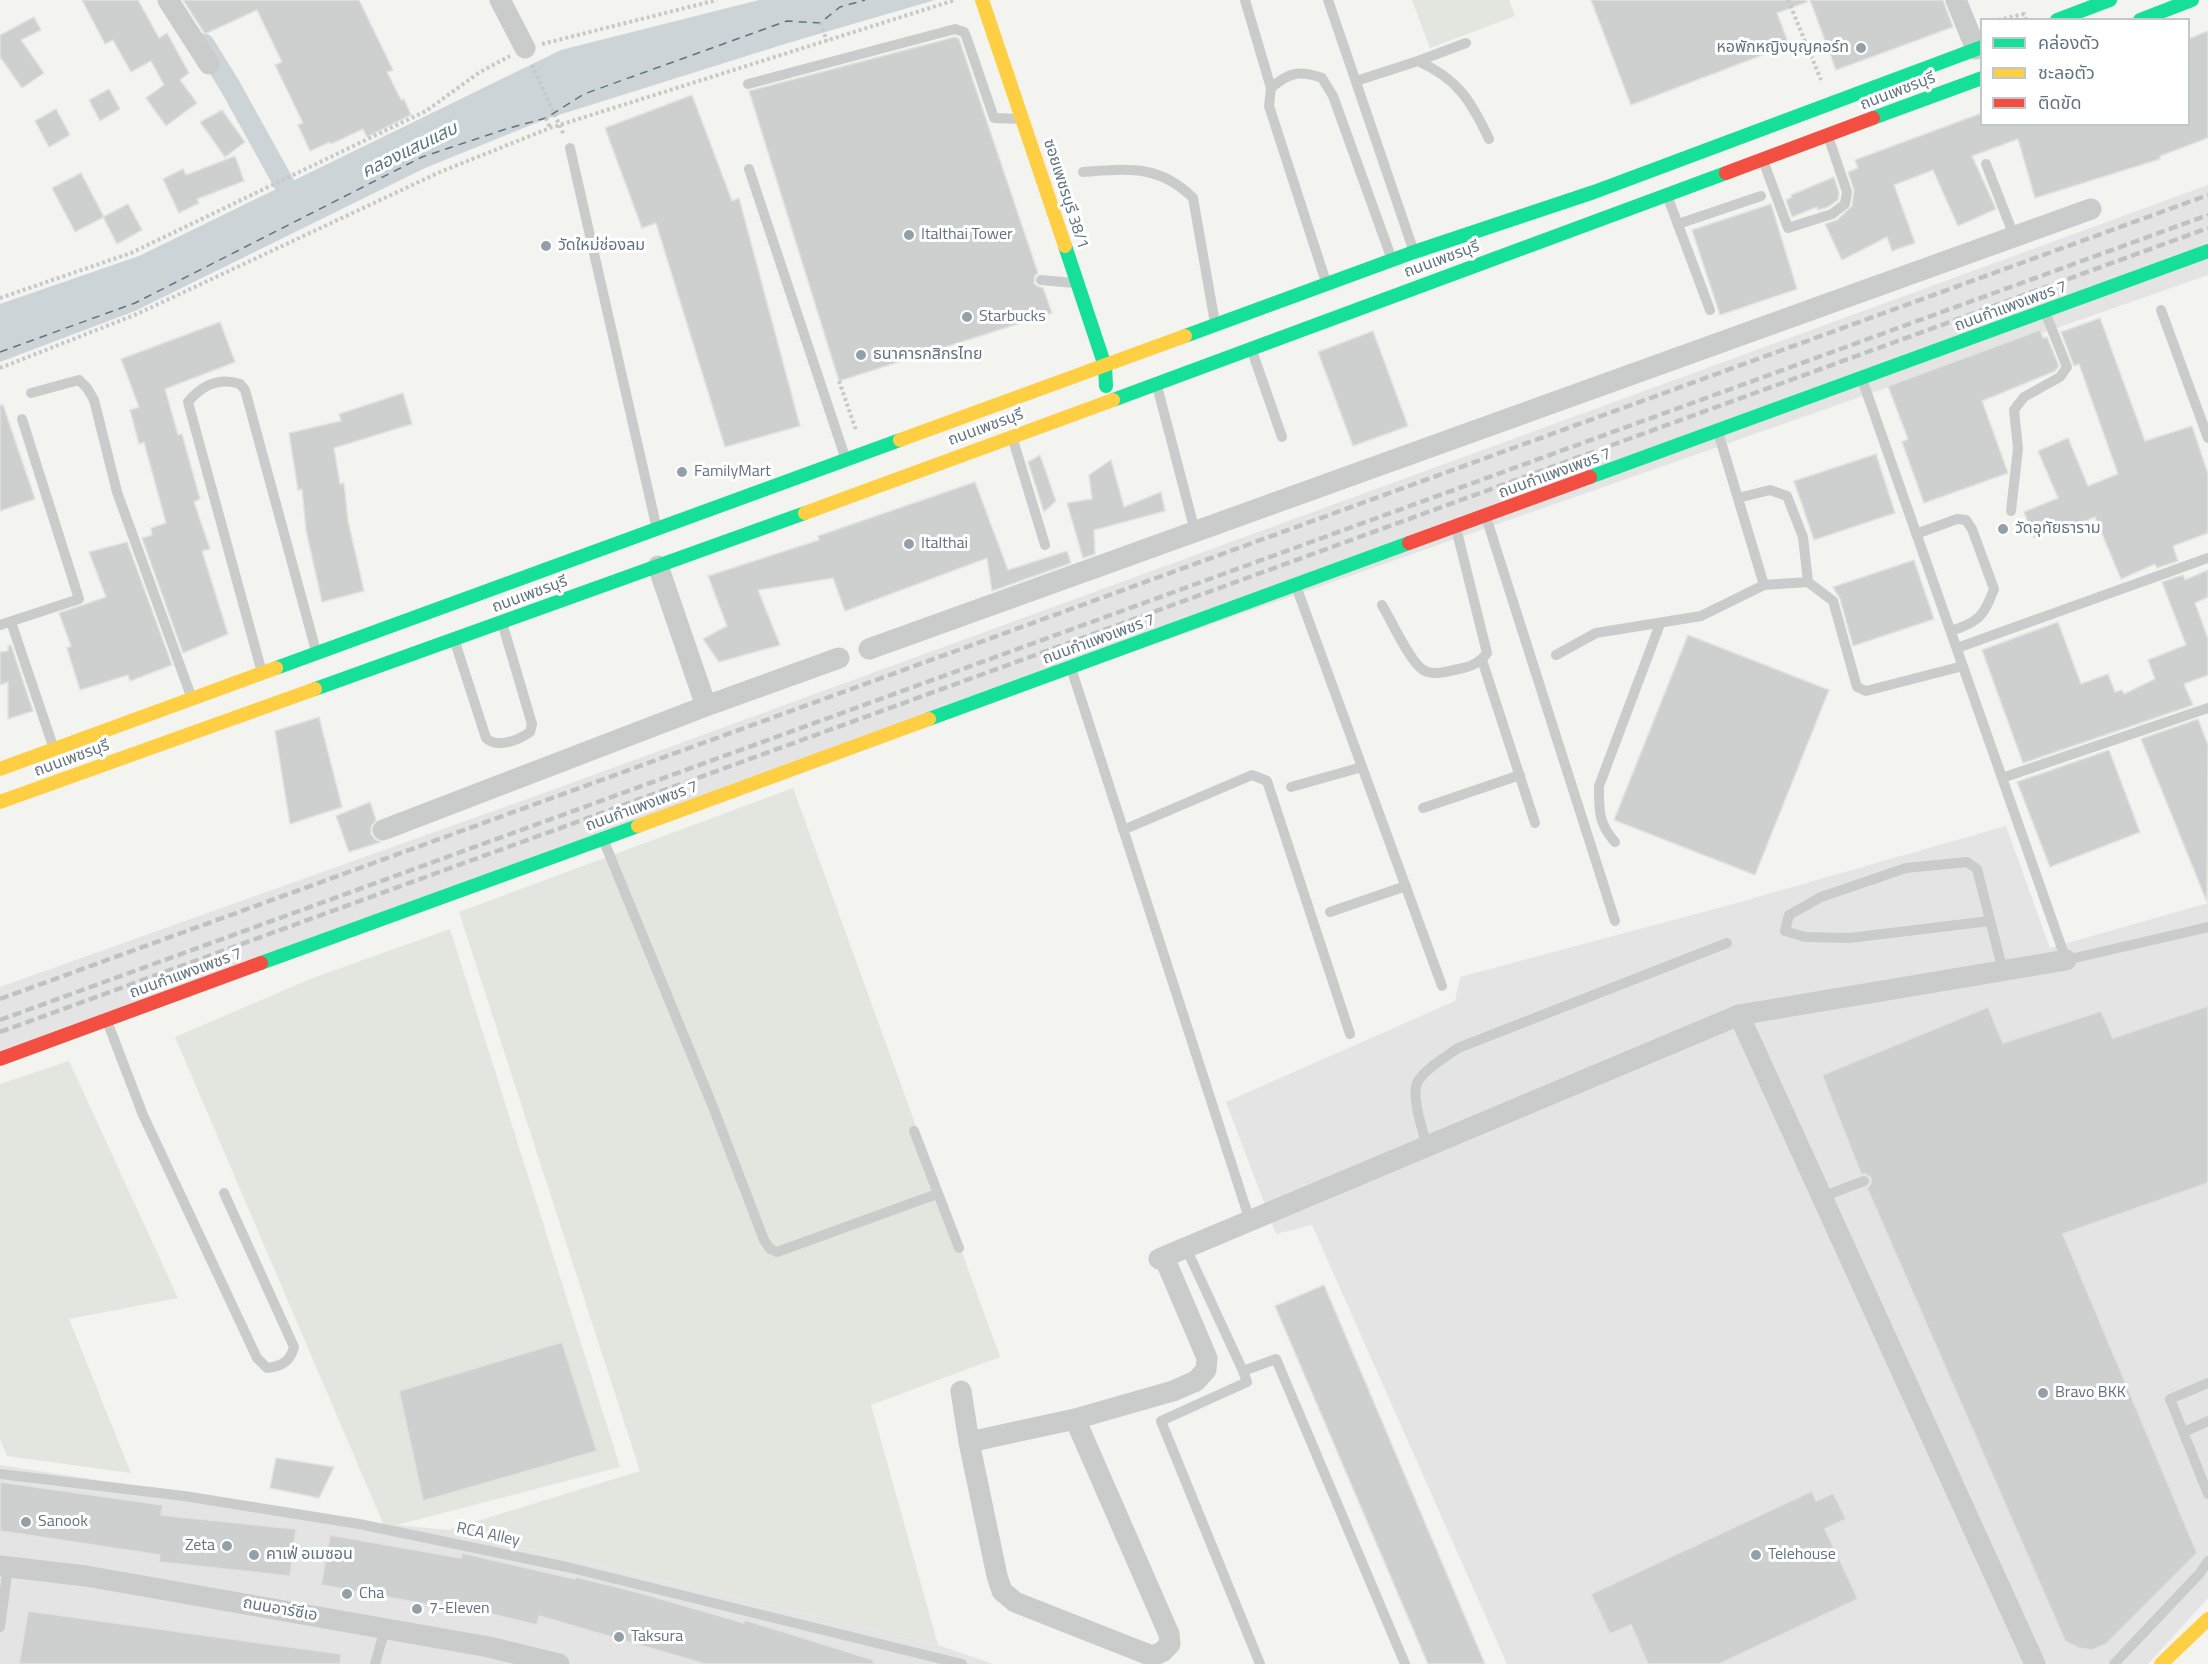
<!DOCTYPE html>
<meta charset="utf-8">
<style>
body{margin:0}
#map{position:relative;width:2208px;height:1664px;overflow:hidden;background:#f3f3f0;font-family:"Titillium Web","Noto Sans Thai",sans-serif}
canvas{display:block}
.legend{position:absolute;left:1980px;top:18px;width:210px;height:108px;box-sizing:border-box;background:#fff;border:2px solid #c0c7cd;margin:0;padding:8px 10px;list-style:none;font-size:18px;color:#617382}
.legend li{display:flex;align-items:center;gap:12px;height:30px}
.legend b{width:30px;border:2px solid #c0c7cd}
</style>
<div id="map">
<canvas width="2208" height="1664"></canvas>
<ul class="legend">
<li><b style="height:8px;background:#16e098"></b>คล่องตัว</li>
<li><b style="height:8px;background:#ffcf43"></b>ชะลอตัว</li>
<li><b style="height:8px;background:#f24e42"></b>ติดขัด</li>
</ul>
</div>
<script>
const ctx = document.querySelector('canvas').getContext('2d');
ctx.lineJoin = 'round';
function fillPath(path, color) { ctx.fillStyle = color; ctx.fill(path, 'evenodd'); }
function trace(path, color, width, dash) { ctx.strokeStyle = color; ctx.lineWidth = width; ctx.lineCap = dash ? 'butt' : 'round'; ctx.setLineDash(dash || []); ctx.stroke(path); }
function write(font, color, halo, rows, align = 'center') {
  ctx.font = font + ' "Titillium Web","Noto Sans Thai",sans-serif'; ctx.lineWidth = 6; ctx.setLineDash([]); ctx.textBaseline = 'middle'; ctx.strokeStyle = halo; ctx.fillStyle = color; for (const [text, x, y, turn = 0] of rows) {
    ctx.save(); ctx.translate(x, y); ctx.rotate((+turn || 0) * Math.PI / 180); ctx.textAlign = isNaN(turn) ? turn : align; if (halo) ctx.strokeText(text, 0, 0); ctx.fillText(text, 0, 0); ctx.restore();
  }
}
fillPath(new Path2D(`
 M2208 185V275L391 912 0 1053V987L544 793Z
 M2006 826 2050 948 2208 903V1598L2148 1664H1507L1312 1225 1276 1234 1226 1102 1455 1001 1460 977 1726 906Z
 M0 1465 377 1523 448 1530 938 1645 993 1664H0Z`), '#e3e4e3');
fillPath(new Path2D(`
 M1412 0H1509L1515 16 1430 48Z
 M793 788 1000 1357 871 1405 938 1645 448 1530 640 1471 459 912Z
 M450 929 620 1467 385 1528 175 1037 313 978Z
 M69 1061 178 1298 69 1319 131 1473 7 1456 0 1439V1084Z`), '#e2e6de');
fillPath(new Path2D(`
 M759 0H935L788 43 546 119 425 168 135 311 0 362V304L139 256 561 50Z`), '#ccd4d7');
trace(new Path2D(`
 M204 44 230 86 297 207`), '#ccd4d7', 21);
trace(new Path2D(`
 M0 352 135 303 422 157 506 129 546 118 584 94 787 21 820 23 840 7 865 0`), '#5c7680', 1.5, [8, 6]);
const building = new Path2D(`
 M82 0H138L159 38 167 33 189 73 180 80 197 103 166 126 146 98 164 85 151 61 131 72 113 40 105 44Z
 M183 0H359L393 70 387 72 401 100 404 99 411 115 367 137 363 129 331 144 330 142 310 151 298 125 303 123 275 65 282 62 257 10 205 34Z
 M1591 0H1806L1807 2 1777 13 1789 45 1631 105Z
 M1810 0H1943L1953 27 1836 70Z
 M34 17 41 30 21 40 44 73 22 88 0 57V35Z
 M2208 31V138L2160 156V159L2035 198 2018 139 1972 156 1996 209 1958 226 1933 170 1894 185 1915 243 1892 251 1887 237 1842 260 1825 224 1837 220 1852 206 1854 190 1848 172 1858 168 1855 160 1982 113V124H2188V39Z
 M955 37 959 39 1038 273 1035 276 1034 283 1037 286 1043 288 1052 313 839 381 749 91Z
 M109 89 120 109 100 121 89 100Z
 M692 95 732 201 739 198 800 426 725 447 656 223 642 228 605 128Z
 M56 109 70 135 49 147 35 121Z
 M222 110 245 142 225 157 200 122Z
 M235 156 244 181 197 199 199 203 179 213 163 179 183 169 186 175Z
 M81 173 104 217 75 232 52 188Z
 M1834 177 1839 193 1838 200 1828 207 1818 210 1817 207 1792 217 1786 200 1792 197 1791 195Z
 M128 204 142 230 117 244 103 217Z
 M1771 204 1797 289 1720 315 1692 230Z
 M2100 318 2145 441 2192 426 2208 474V533L2173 546 2178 561 2157 568 2155 564 2121 579 2095 517 2055 533 2054 531 2034 538 2024 512 2058 498 2038 451 2068 438 2088 486 2118 474 2079 364 2074 366 2061 332Z
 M220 322 235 362 165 389 178 435 182 434 200 499 194 502 210 549 202 551 228 634 183 653 142 538 152 535 151 528 166 523 144 442 139 444 130 410 139 407 121 359Z
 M2040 330 2043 338 2047 337 2059 366 2055 371 1982 401 2008 473 1924 503 1902 442 1908 439 1888 386Z
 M1373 331 1408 426 1353 446 1318 352Z
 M403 393 412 424 334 448 340 484 344 483 348 521 364 591 322 602 306 530 302 489 298 490 289 433 341 421 339 414Z
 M0 405H3L35 499 0 511Z
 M1876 454 1895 513 1814 540 1794 481Z
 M1040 455 1056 501 1044 512 1028 462Z
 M1111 460 1124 507 1161 492 1165 511 1094 530 1095 554 1083 558 1067 503 1092 499 1089 475Z
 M975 482 1008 570 1067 551 1071 563 992 591 987 558 845 611 833 578 758 590 780 645 719 662 703 639 727 626 708 576 819 540 818 536Z
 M127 542 172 665 130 681 128 675 80 690 67 648 71 646 59 613 106 597 89 552Z
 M1914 560 1934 619 1853 646 1840 599 1833 587Z
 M2208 570V597L2195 603 2208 639V675L2184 684 2193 705 2023 763 1982 650 2058 622 2081 684 2108 674 2115 692 2122 690 2124 694 2155 679 2148 660 2186 645 2162 582 2183 575 2185 580Z
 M1688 635 1829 690 1755 875 1614 820Z
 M11 645 33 711 8 719V682L0 685V652L8 651V646Z
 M319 717 342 807 290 824 275 731Z
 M2198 719 2208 745 2207 902 2141 739Z
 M2109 750 2140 832 2050 867 2017 782Z
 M370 802 376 820 371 827V834L375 839 381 842 349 852 336 816Z
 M2208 1006V1183L2063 1234 2197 1553 2106 1644 2092 1650 2079 1648 2065 1641 1867 1188 1871 1183V1178L1866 1174H1861L1822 1075 1988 1007 2003 1043 2101 1011 2113 1038Z
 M1324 1285 1485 1664H1428L1275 1306Z
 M562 1342 597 1451 423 1501 399 1391Z
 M276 1458 334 1467 319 1498 270 1488Z
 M0 1482 163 1505 161 1515 296 1529 290 1576 159 1562 160 1555 0 1531Z
 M1812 1491 1816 1501 1833 1493 1846 1519 1825 1529 1858 1599 1719 1664H1648L1631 1625 1610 1634 1591 1594Z
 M330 1535 461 1558 462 1553 575 1579 576 1577 637 1592 744 1623 745 1620 874 1660 873 1664H705L539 1616 537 1625 437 1601 436 1606 321 1585Z
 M28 1611 341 1654 340 1664H19Z`);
fillPath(building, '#cecfcf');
trace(building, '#e2e2e0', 1.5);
trace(new Path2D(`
 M1788 0 1821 80
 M1998 20 2024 14 2026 20
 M820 23 827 41
 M542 44 717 0
 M532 65 564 135
 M546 118 550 128
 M0 298 131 253 426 111 480 72 510 56
 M0 368 137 314 440 172 550 128 955 0
 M839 381 856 430`), '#c8c8c9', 4, [3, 3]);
trace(new Path2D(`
 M1245 0 1271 88
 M1328 0 1413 249
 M1418 61 1466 43
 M1356 81 1418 61C1458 79 1471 101 1489 139
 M748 84 955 29 964 32 966 36 994 118 1020 119
 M570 148 656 525
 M1764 163 1788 228 1832 214 1845 204 1847 192 1829 139
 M1986 164 2014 236
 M749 169 845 457
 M1083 172C1128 169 1159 164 1193 198L1215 323
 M1668 198 1710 310
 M1678 224 1761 196
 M1041 280 1074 283
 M1326 282 1269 106 1271 88C1289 72 1300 70 1322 78L1333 96 1391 257
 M2161 310 2208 438
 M1252 351 1282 437
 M1862 379 2066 960 2208 927
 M1157 386 1195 531
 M31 393 79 380 87 388 94 400 117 492 191 696
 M1718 432 1764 585
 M1013 440 1045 545
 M1738 498 1770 490 1787 496 1803 537 1808 582
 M2011 511 2018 448 2014 410 2024 397 2060 377 2067 367 2045 312
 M1486 517 1615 921
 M1916 534 1957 519 1966 520 1972 529 1994 589C1984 616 1979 622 1951 631
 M1296 586 1442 986
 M1382 605C1391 620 1409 660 1422 669 1432 677 1448 671 1459 669 1470 667 1481 662 1487 653L1456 528
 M11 622 53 746
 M0 625 79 599 22 419
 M455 642 486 738C497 749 519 740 530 732L532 724 503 626
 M1957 648 2208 558
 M1556 655 1596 633 1701 616 1764 585 1808 582 1833 601 1857 687 1866 691 1963 666
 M1482 660 1535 823
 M1071 668 1250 1221
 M261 669 188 402C202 385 219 377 240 384L245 390 316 651
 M2002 778 2208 708
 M1291 787 1362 767
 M1423 808 1520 775
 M1123 830 1252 775 1267 781 1350 1034
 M603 839 713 1107 764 1240 770 1249 777 1252 937 1194
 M1615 842C1598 823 1599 810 1599 786L1660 624
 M1330 912 1406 886
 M1990 921 1849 938 1805 937 1785 931 1789 915 1821 897 1906 868 1967 862 1977 869 2003 971
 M107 1021 143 1115 257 1358 267 1368C282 1366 290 1362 294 1347L224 1193
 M914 1131 959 1248
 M1427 1146C1423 1131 1410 1095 1418 1081 1426 1068 1446 1057 1458 1048L1727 943
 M1822 1197 1864 1181
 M1186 1248 1243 1371 1276 1359 1405 1664
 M1243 1371 1247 1382 1161 1421 1260 1664
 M2208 1383 2170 1399 2208 1494
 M2184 1432 2208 1421
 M0 1474 184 1496 359 1524 567 1567 962 1664
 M0 1627 8 1567
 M375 1664 385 1629
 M2114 1664 2200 1573 2208 1561`), '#cacccc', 10);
trace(new Path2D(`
 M168 0 209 64
 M500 0 525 48
 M1956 0 1976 49
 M658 566 706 706
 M869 649 2091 209
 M383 830 706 706 839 658
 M1739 1015 2035 1664
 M1159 1259 1739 1015 2066 960
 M961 1391 969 1442 1075 1419 1173 1391 1196 1381 1206 1370 1207 1358 1164 1257
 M969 1442 997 1576 1002 1591 1015 1602 1152 1656 1162 1652 1170 1644 1169 1634 1075 1419
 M0 1566 86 1576 489 1647 559 1664`), '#cacccc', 21);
trace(new Path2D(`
 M2057 20 2110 0
 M2140 20 2192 0
 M1873 118 1982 78
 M1065 246 1105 366 1106 386
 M1185 336 1414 252 1594 192 1982 47
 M1113 400 1726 173
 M1590 477 2208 251
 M276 668 900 440
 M315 689 805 513
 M929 719 1409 543
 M261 963 638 826`), '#16e098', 14);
trace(new Path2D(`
 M982 0 1065 246
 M900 440 1185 336
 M805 513 1113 400
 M0 769 276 668
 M0 802 315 689
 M638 826 929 719
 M2161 1664 2208 1619`), '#ffcf43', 14);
trace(new Path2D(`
 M1726 173 1873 118
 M1409 543 1590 477
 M0 1059 261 963`), '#f24e42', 14);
trace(new Path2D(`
 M0 999 2208 195
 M0 1020 2208 215
 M0 1032 2208 228`), '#c0c2c2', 4.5, [9, 4.5]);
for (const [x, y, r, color] of [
 [1861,48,6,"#94a0a8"],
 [909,235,6,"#94a0a8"],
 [546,246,6,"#94a0a8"],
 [967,317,6,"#94a0a8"],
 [861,355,6,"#94a0a8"],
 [682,472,6,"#94a0a8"],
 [2003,529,6,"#94a0a8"],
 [909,544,6,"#94a0a8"],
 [2043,1393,6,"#94a0a8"],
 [26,1522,6,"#94a0a8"],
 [227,1546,6,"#94a0a8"],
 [254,1555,6,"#94a0a8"],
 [1756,1555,6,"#94a0a8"],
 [347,1594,6,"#94a0a8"],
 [417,1609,6,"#94a0a8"],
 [619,1637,6,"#94a0a8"]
]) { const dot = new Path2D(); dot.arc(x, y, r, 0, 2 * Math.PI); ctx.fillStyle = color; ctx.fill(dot); trace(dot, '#fff', 2); }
write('16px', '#617382', '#fff', [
 ["หอพักหญิงบุญคอร์ท",1849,48,"right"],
 ["Italthai Tower",921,235],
 ["วัดใหม่ช่องลม",558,246],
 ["Starbucks",979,317],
 ["ธนาคารกสิกรไทย",873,355],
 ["FamilyMart",694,472],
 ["วัดอุทัยธาราม",2015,529],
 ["Italthai",921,544],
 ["Bravo BKK",2055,1393],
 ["Sanook",38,1522],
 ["Zeta",215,1546,"right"],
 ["คาเฟ่ อเมซอน",266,1555],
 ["Telehouse",1768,1555],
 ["Cha",359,1594],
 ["7-Eleven",429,1609],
 ["Taksura",631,1637]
], 'left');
write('16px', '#617382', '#fff', [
 ["ถนนเพชรบุรี",1898,92,-21],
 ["ซอยเพชรบุรี 38/1",1065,194,72],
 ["ถนนเพชรบุรี",1442,260,-20],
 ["ถนนกำแพงเพชร 7",2011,307,-20],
 ["ถนนเพชรบุรี",986,428,-20],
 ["ถนนกำแพงเพชร 7",1555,474,-20],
 ["ถนนเพชรบุรี",530,595,-20],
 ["ถนนกำแพงเพชร 7",1099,640,-20],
 ["ถนนเพชรบุรี",72,759,-20],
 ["ถนนกำแพงเพชร 7",642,807,-20],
 ["ถนนกำแพงเพชร 7",186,974,-20],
 ["RCA Alley",488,1535,12],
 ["ถนนอาร์ซีเอ",280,1610,10]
]);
write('italic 18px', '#5c7680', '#fff', [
 ["คลองแสนแสบ",410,151,-26]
]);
</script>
